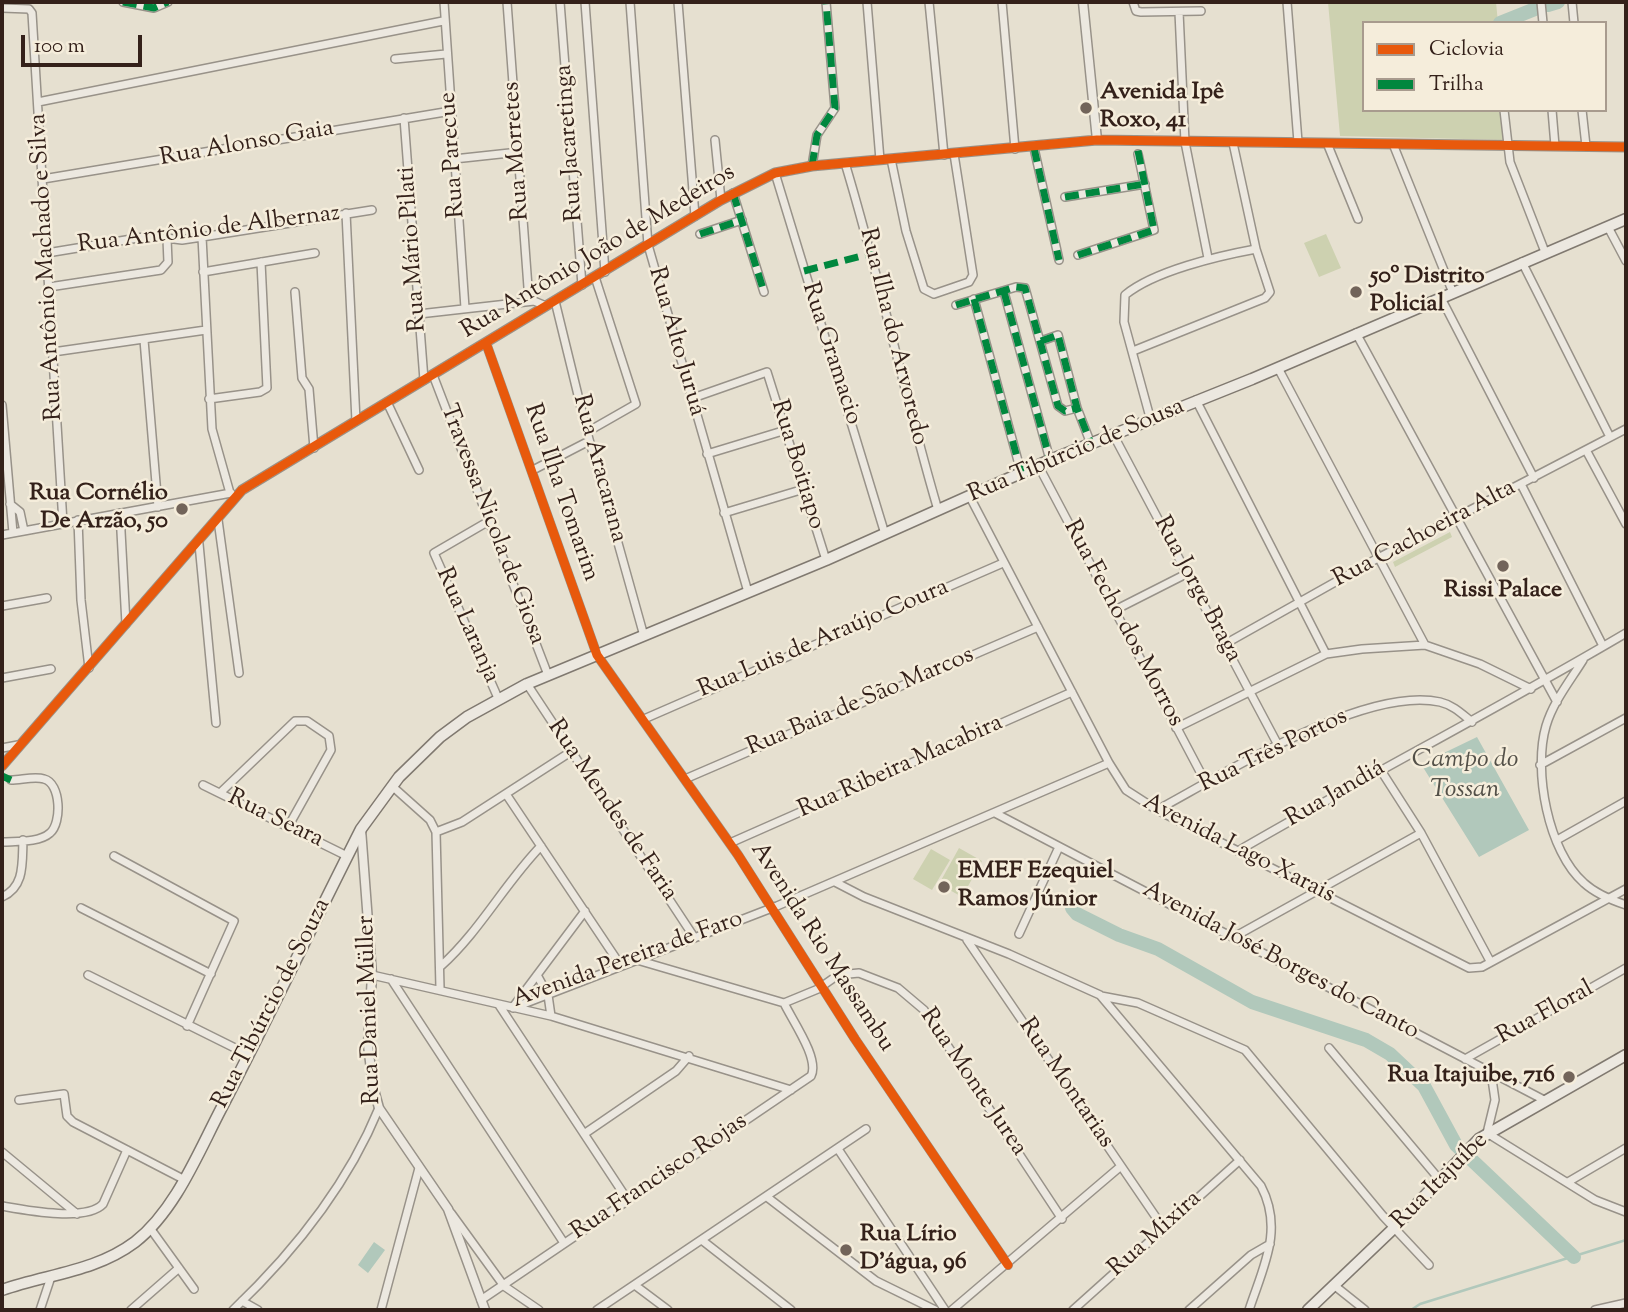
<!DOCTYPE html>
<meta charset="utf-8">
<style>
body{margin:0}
#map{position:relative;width:1628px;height:1312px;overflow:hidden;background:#e6e0d0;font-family:"Sorts Mill Goudy",serif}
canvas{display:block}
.frame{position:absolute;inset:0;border:4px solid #34211a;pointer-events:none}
.legend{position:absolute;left:1362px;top:21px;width:245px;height:91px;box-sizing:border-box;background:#f5eddb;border:2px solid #a89b8e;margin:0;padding:9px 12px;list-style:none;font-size:21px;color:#34211a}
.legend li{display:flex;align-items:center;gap:14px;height:35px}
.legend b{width:35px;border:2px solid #a89b8e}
.scale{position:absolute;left:21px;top:35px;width:121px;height:32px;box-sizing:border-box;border:4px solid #34211a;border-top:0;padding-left:9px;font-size:21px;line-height:24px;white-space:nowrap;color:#34211a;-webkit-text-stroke:5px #f5eddb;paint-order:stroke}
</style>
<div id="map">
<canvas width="1628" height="1312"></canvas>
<div class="frame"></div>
<ul class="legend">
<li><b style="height:9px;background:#e8590c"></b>Ciclovia</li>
<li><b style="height:9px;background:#00873e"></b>Trilha</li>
</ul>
<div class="scale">100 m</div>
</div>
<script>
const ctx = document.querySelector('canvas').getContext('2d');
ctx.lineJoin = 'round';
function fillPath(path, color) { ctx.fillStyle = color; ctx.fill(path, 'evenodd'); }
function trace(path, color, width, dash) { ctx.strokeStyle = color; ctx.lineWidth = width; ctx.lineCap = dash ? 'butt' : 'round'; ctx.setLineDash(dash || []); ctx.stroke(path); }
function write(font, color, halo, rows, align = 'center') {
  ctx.font = font + ' "Sorts Mill Goudy",serif'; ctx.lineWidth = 5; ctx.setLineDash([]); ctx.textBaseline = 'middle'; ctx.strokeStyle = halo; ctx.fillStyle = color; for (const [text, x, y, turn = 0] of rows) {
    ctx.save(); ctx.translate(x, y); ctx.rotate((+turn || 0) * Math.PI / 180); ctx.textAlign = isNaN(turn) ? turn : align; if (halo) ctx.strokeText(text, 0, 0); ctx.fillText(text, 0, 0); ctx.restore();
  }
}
fillPath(new Path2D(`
 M1328 2H1496L1498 23H1364V110H1504L1507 140 1340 136Z
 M1326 234 1341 268 1319 277 1304 243Z
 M1450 532 1452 537 1395 567 1393 562Z
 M959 848 982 861 962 897 939 884Z
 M931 849 950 860 932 890 913 879Z`), '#cdd1b0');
fillPath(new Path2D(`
 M1477 737 1529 830 1479 857 1421 764Z
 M374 1242 385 1250 368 1273 358 1265Z`), '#b1c8bb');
trace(new Path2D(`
 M1411 1310 1420 1304 1626 1240`), '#b1c8bb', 2.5);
trace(new Path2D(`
 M1548 5 1558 2
 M1500 23 1535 9
 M1072 908 1077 914 1119 935 1158 949 1252 1002 1366 1040 1390 1054 1424 1086 1456 1145 1574 1257`), '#b1c8bb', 14);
const minor = new Path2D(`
 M123 2 154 8 168 2
 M444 2 465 308
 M507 2 529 301
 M560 2 582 285
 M585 2 605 272
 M630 2 648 245 748 592
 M678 2 695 216
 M867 2 880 160
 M929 2 944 155
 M1002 2 1015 149
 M1133 2 1136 11 1141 12 1201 11
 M1287 2 1298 142
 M1541 2 1543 23
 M1572 2 1574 23
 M2 8 29 9 32 13 63 523
 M1179 12 1185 142 1208 258
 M395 59 446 54
 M38 102 443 21
 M1504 110 1510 162 1545 252
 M1552 110 1555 146
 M1582 110 1586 146
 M404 118 424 380
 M715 140 721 200
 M1327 143 1358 219
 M1393 144 1453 293
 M1034 148 1059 260
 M454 159 519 152
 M891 159 906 231 924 289 934 294 969 282 973 275 954 154
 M845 163C880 278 904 395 938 510
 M812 166 817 135 835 108 826 2
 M775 173 885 534
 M43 179 451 111
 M733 193 764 292
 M1065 197 1145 184
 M346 213 356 421
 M1608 227 1626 261
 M700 234 742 220
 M202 237 212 429 230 493
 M47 253 150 236 182 240 202 237 372 210
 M1078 255 1154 230 1138 154
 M1522 262 1610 437
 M203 272 315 253
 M49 287 161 270 168 262 167 239
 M295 292 302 378 309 389 314 448
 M1004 292 1050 460
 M1441 298 1534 478
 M974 299 1021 472
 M555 301 587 432 644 636
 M956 305 1016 287 1025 288 1058 406 1065 411 1077 408
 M419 314 534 301 546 306
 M1356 333 1557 702
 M144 340 158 507
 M1041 341 1058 335 1077 408 1091 444
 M486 343 597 655 738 855 855 1039 1008 1265
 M1133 351 1265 298 1270 292 1256 249 1233 143
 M53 352 206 330
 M1278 368 1425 645
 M433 375 548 675
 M209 399 260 392 267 388 261 262
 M690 399 767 372 826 560
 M1196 400 1326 654
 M387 402 419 470
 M2 405 13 533
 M1151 421 1124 322 1125 295C1154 271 1218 256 1256 249
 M587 432 636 404 595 277
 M1114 436 1278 745
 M1586 450 1626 524
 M707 454 786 430
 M1038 465 1206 783
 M533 470 589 441
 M1521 484 1603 646
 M970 497 1109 763 1126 790 1157 810 1469 968 1482 967 1626 889
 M10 504 20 512 24 531
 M120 513 126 624
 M724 513 804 489
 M78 520 81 600 89 668
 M218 520 239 673
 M489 521 434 553 498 698
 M2 535 231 493
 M199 544 216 723
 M2 606 47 598
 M1115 610 1188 573
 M1225 644 1378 558 1626 429
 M1583 660C1570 681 1553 702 1546 726 1533 770 1548 852 1584 883 1596 894 1611 900 1626 905
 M2 678 51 669
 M527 684 694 937
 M644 719 1003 563
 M1176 728 1326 654 1362 649 1425 645 1480 664 1531 689
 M2 748 18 745
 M1540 765 1626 718
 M1380 769 1421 833 1490 961
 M685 779 1038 627
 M203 785 347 856
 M392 786 430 820 436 832 440 988
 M220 793 295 721H307L329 736 331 750 288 827
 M506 794 621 966
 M1157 810C1222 775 1366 685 1440 702 1453 705 1462 714 1472 722
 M995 813 1544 1100
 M436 832 462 822 572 751
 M1557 840 1626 801
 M2 842C16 841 39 843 50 833 62 823 61 783 44 779 35 776 21 780 11 780
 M730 843 1072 692
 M1238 851C1367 776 1499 708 1626 633
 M114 856 234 921 187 1026
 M835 882 864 897 1009 954 1100 995 1261 1186C1284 1230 1263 1267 1249 1310
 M2 897C25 887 22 863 23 840
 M81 908 211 974
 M1019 934 1059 847
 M1234 937 1421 833
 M967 940 1164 1229
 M637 960 784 1003 818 989 838 975 859 973 898 988 924 1010 1062 1219
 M441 966C480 931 505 883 541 846
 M88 975 249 1055
 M372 975 551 1016 791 1090
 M537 975 548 995 551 1016
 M391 979 564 1243
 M1101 996 1138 1003 1245 1050 1383 1216 1429 1265
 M499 1005 627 1199
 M513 1007 585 911
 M513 1008 777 906 1109 763
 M1329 1048 1439 1179
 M1465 1059 1626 968
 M1491 1072 1495 1100 1487 1133 1595 1200 1626 1212
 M19 1100 64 1094 67 1116 73 1122 183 1179
 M584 1134 676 1071 689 1056
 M838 1149 945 1310
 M2 1152 77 1214
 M1568 1182 1626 1148
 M767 1197 876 1281 935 1310
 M2 1206C25 1210 86 1222 103 1204L127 1150
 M451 1213 504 1286 539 1310
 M150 1228 194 1289
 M703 1241 791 1310
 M636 1286 668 1310
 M1335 1286 1365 1310
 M481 1300 811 1076C820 1059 792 1020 784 1003
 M242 1301 258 1310
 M40 1310 51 1277
 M131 1310 179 1268
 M233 1310C294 1252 347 1186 379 1108
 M381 1310 419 1168
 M597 1310 866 1129
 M952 1310 1121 1166
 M1073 1310 1240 1160
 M1189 1310 1251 1255 1270 1244
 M1595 1310 1626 1303`);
const tertiary = new Path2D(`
 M1083 2 1097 140
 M2 766 242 490 721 200 775 173 812 166 1097 140 1626 147
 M361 829 372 975 368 1045 373 1086 379 1108 448 1209 485 1310`);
const secondary = new Path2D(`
 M2 1290C47 1274 95 1272 135 1242 175 1211 198 1153 221 1109 269 1016 314 922 361 829L399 777 440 737 467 717 527 684 826 560 1050 460 1252 379 1626 219
 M1308 1310 1394 1228 1479 1139 1626 1055`);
trace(minor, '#989289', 10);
trace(tertiary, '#989289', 11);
trace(secondary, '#807970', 13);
trace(minor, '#ece8e0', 7);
trace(tertiary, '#ece8e0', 8);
trace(secondary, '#ece8e0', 10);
trace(new Path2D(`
 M123 2 154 8 168 2
 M1034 148 1059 260
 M812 166 817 135 835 108 826 2
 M733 193 764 292
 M1065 197 1145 184
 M700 234 742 220
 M1078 255 1154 230 1136 141
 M804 271 873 253
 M1004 292 1050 460
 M974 299 1021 472
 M956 305 1016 287 1025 288 1058 406 1065 411 1077 408
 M1041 341 1058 335 1077 408 1091 444
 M2 776 11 780`), '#00873e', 7, [14, 7]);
trace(new Path2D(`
 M486 343 597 655 738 855 855 1039 1008 1265
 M2 766 242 490 721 200 775 173 812 166 1097 140 1626 147`), '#e8590c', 9);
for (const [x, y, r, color] of [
 [1086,108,7,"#72645a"],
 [1356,292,7,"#72645a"],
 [182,509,7,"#72645a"],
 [1503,566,7,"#72645a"],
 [944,887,7,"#72645a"],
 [1569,1077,7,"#72645a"],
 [846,1250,7,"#72645a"]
]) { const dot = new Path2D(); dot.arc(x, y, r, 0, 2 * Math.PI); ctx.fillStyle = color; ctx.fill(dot); trace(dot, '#f5eddb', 2.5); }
write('bold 24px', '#34211a', '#f5eddb', [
 ["Avenida Ipê",1100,94],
 ["Roxo, 41",1100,122],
 ["50º Distrito",1370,278],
 ["Policial",1370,306],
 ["Rua Cornélio",168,495,"right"],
 ["De Arzão, 50",168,523,"right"],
 ["Rissi Palace",1503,592,"center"],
 ["EMEF Ezequiel",958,873],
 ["Ramos Júnior",958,901],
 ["Rua Itajuibe, 716",1555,1077,"right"],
 ["Rua Lírio",860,1236],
 ["D'água, 96",860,1264]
], 'left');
write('24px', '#34211a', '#f5eddb', [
 ["Rua Jacaretinga",571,143,-94],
 ["Rua Alonso Gaia",247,145,-10],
 ["Rua Morretes",518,151,-94],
 ["Rua Parecue",454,155,-94],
 ["Rua Antônio de Albernaz",209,231,-7],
 ["Rua Mário Pilati",414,249,-94],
 ["Rua Antônio João de Medeiros",599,253,-31],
 ["Rua Antônio Machado e Silva",48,267,-93],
 ["Rua Ilha do Arvoredo",892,337,76],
 ["Rua Alto Juruá",675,342,74],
 ["Rua Gramacio",830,354,72],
 ["Rua Tibúrcio de Sousa",1077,452,-23],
 ["Rua Boitiapo",796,465,73],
 ["Rua Aracarana",598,469,75],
 ["Rua Ilha Tomarim",560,493,71],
 ["Travessa Nicola de Giosa",491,525,69],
 ["Rua Cachoeira Alta",1425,535,-28],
 ["Rua Jorge Braga",1196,590,62],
 ["Rua Fecho dos Morros",1122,624,62],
 ["Rua Laranja",466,626,66],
 ["Rua Luis de Araújo Coura",824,640,-23],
 ["Rua Baia de São Marcos",861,703,-23],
 ["Rua Três Portos",1274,752,-26],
 ["Rua Ribeira Macabira",901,768,-24],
 ["Rua Jandiá",1336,795,-30],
 ["Rua Mendes de Faria",611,811,56],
 ["Rua Seara",275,820,26],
 ["Avenida Lago Xarais",1238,850,27],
 ["Avenida Rio Massambu",821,948,57],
 ["Avenida Pereira de Faro",628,961,-20],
 ["Avenida José Borges do Canto",1280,962,28],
 ["Rua Tibúrcio de Souza",273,1004,-63],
 ["Rua Daniel Müller",371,1010,-92],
 ["Rua Floral",1546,1014,-29],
 ["Rua Monte Jurea",972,1083,56],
 ["Rua Montarias",1065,1084,56],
 ["Rua Francisco Rojas",660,1178,-34],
 ["Rua Itajuíbe",1441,1182,-45],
 ["Rua Mixira",1156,1235,-42]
]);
write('italic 26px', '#535048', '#f5eddb', [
 ["Campo do",1465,762],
 ["Tossan",1465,792]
]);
</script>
